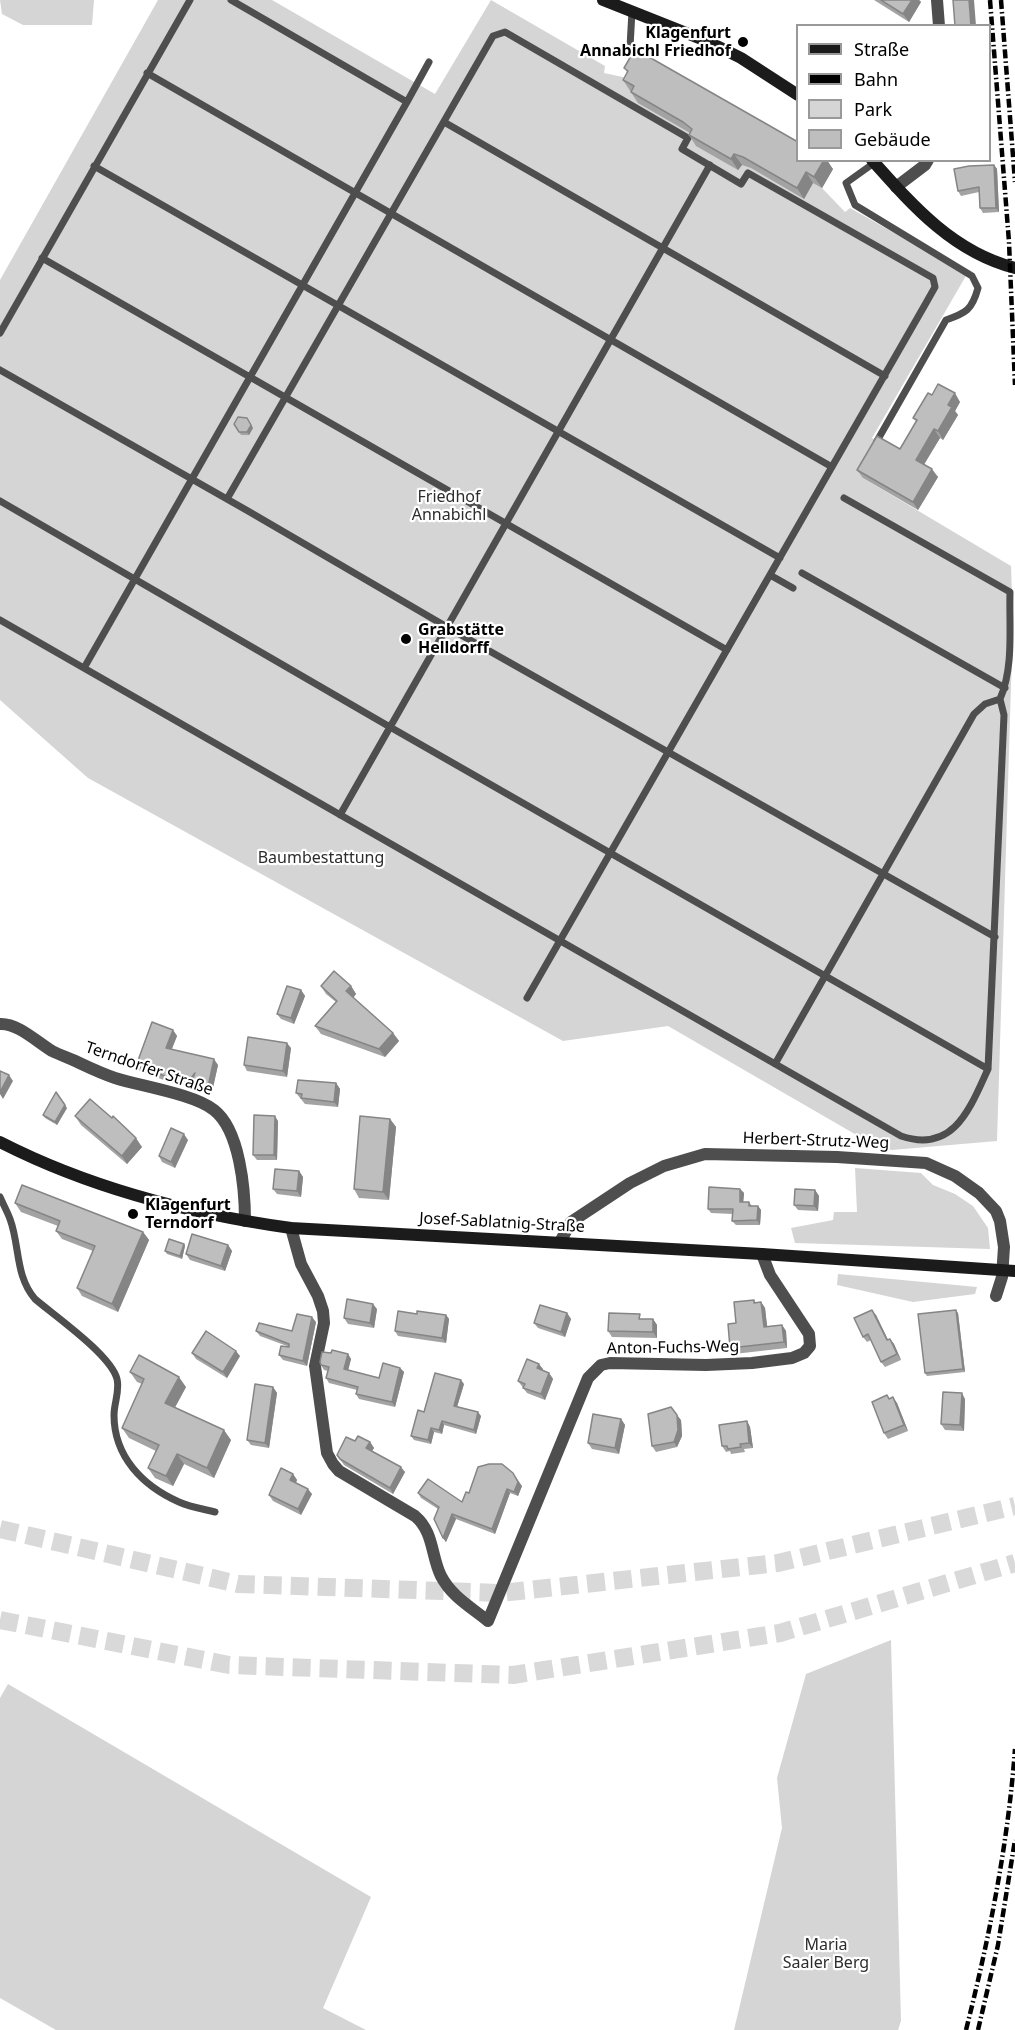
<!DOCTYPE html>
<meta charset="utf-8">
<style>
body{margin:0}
#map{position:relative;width:1015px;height:2030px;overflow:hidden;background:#fff;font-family:"Noto Sans",sans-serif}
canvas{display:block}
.legend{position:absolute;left:796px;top:24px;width:195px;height:138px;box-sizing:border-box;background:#fff;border:2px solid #999;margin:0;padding:8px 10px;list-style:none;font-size:18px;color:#000}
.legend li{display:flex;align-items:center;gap:12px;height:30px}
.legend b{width:30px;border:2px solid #999}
</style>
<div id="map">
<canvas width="1015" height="2030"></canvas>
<ul class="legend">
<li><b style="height:8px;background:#1b1b1b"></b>Straße</li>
<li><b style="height:8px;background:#000"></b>Bahn</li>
<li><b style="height:16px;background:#d5d5d5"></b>Park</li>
<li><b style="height:16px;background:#bebebe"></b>Gebäude</li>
</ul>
</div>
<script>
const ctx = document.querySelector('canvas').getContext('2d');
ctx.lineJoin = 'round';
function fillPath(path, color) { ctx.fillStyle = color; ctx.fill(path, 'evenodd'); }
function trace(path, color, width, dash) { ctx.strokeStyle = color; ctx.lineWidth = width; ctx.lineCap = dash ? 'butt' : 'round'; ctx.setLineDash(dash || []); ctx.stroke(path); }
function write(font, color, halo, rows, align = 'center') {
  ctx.font = font + ' "Noto Sans",sans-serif'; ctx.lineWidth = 4.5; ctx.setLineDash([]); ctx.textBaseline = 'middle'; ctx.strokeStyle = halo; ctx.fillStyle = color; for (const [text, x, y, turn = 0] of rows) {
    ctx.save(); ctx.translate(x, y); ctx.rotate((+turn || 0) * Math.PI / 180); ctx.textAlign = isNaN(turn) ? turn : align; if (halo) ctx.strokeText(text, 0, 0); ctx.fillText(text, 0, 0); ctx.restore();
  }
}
fillPath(new Path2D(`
 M0 0H94L92 25H23L2 14Z
 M158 0H272L435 94 491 0 605 66 604 73 632 79 798 160 818 161 833 169 822 188 845 212 850 208 967 274 872 438 883 444 863 478 1011 566 1013 621 997 1141 892 1150 879 1148 668 1026 563 1041 88 778 0 700V280Z
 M855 1168 921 1173 933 1185 955 1194 973 1206 988 1228 990 1249 795 1243 791 1228 833 1220 834 1212H857Z
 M838 1274 977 1287 975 1294 913 1302 837 1285Z
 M891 1640 901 2021 898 2030H734L782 1828 777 1778 806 1674Z
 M8 1684 371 1897 323 2008 366 2030H56L0 1998V1698Z`), '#d5d5d5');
trace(new Path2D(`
 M0 1529 238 1584 501 1593 778 1563 1015 1506
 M0 1620 229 1665 513 1675 780 1633 1015 1563`), '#d9d9d9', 18, [18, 9]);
trace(new Path2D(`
 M630 47 632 11
 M147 73 832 467
 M407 102 429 62
 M444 122 885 376
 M874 163 846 183 855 205 972 276 978 288C972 310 966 313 946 320L877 441
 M94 166 780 558
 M42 258 727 650
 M0 333 190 0
 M0 370 248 511 447 627 995 937
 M227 499 493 36 505 32 688 138 682 149 741 184 748 173 933 278 935 287 926 303 527 998
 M0 501 390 727 988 1069
 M802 573 1005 688
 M770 575 793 588
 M0 620 901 1136C954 1154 970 1108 988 1069L1004 715 1000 699
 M84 668 407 102 231 0
 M340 815 710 165
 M775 1064 974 714 985 704 1000 699C1014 667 1009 627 1010 592L844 498
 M0 1197C3 1204 7 1211 10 1219 20 1246 15 1276 35 1299 55 1316 111 1355 117 1379 120 1391 114 1403 114 1415 114 1457 143 1486 179 1502 190 1507 203 1509 215 1512`), '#4e4e4e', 7);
trace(new Path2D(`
 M937 0 939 26
 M896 187 925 165 928 160
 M0 1024C18 1023 37 1042 52 1051 58 1054 66 1057 73 1060 86 1066 100 1073 115 1078 140 1086 194 1094 214 1110 240 1130 245 1190 245 1221
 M291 1228 301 1264 318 1296 323 1311 324 1323 315 1366 327 1453 333 1464 339 1471 415 1516C434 1532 431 1556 441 1576 452 1597 471 1607 488 1621L588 1378 601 1365 610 1363 706 1365 752 1363 792 1358 804 1353 810 1346 809 1334 770 1275 762 1254
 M560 1242 571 1222 630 1183 664 1166 705 1154 837 1157 926 1163 955 1176 979 1193 996 1211 1000 1221 1004 1247 1002 1277 996 1296`), '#4e4e4e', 12);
trace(new Path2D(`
 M603 0 709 42 741 58 798 95
 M872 160C913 206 953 252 1015 268
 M0 1142C90 1188 191 1214 291 1228L762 1254 1015 1271`), '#1b1b1b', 12);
trace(new Path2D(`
 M990 0 1009 242 1015 385
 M1001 0 1015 182
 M966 2030C989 1939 1008 1844 1015 1749
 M978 2030 998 1945 1015 1840`), '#000', 4.5, [9, 3, 1.5, 3]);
fillPath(new Path2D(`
 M874 0H919L921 2 909 22Z
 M624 68 833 169 822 188 813 183 804 199 751 168 742 165 738 170 696 146 689 135 690 133 638 103 623 80 627 72Z
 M994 165 997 169 999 212 983 213 980 208 979 192 961 196 958 191Z
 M932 395 960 402 955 411 958 415 943 440 940 438 924 464 938 477 918 510 863 478 857 470 900 449 916 421 913 418Z
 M247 418 253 428 249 435H241L234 424Z
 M321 986H351L356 994 353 998 393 1033 399 1041 385 1057 321 1034 315 1026 336 1002 326 994Z
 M301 990 305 996 294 1024 281 1019 277 1014Z
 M173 1030 177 1036 172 1049 218 1065 212 1092 195 1088 193 1085 192 1087 169 1082 140 1071 136 1066Z
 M291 1048 287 1077 247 1071 244 1065Z
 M336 1083 340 1089 338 1107 305 1104 296 1093Z
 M67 1108 57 1125 45 1118 43 1115Z
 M75 1116 142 1147 127 1164 81 1125Z
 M390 1119 396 1127 389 1200 359 1198 354 1189Z
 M278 1121 277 1160H257L253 1155Z
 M188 1140 175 1168 162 1162 159 1156Z
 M299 1171 303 1177 301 1197 277 1194 273 1189Z
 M740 1189 744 1193 743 1202H749L752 1206H758L761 1210 760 1225H736L732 1221 733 1214 711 1213 708 1209Z
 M815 1190 819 1196 818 1211 798 1210 794 1205Z
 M15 1203 143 1232 149 1240 118 1312 82 1296 77 1288 93 1251 62 1239 56 1231 58 1226 21 1212Z
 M184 1244 185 1246 182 1259 167 1254 165 1251Z
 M228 1245 232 1251 225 1271 190 1260 186 1254Z
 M754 1300 756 1303 761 1302 765 1308 767 1327 782 1325 786 1331 787 1348 734 1354 730 1348 736 1323Z
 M377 1309 374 1328 348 1324 344 1318Z
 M567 1313 571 1319 565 1337 538 1328 534 1323Z
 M958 1313 965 1372 927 1376 925 1373Z
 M417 1314 446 1315 449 1319 446 1343 398 1336 395 1331Z
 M876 1315 888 1340 890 1339 894 1344 901 1360 885 1367 881 1362 871 1340 867 1342 863 1337Z
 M653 1319 657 1325V1338L612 1337 608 1331Z
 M316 1322 307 1366 283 1360 279 1355 287 1346 260 1336 256 1331H292Z
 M192 1353 240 1356 227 1378 196 1359Z
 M331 1353 348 1354 351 1359 348 1371 379 1378 400 1368 404 1372 395 1407 359 1399 356 1394 357 1390 329 1383 326 1378 328 1371 324 1370 321 1365Z
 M543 1369V1370L549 1373 553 1379 545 1400 527 1393 518 1381Z
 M130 1372 186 1387 175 1407 231 1440 214 1478 184 1464 173 1486 155 1478 148 1468 156 1451 129 1438 122 1428 142 1384 137 1382Z
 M464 1384 457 1407 481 1416 476 1434 444 1425 442 1434 434 1432 431 1444 414 1440 411 1436 424 1412Z
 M273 1387 277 1393 269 1448 251 1445 247 1440Z
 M887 1395 890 1399 897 1403 908 1431 888 1439 884 1433Z
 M965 1399 964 1431 945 1430 941 1424Z
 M621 1419 625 1425 619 1454 592 1449 588 1443Z
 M681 1420 682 1436 677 1447 656 1452 652 1446Z
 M747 1421 750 1427 753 1448 744 1449 745 1452 731 1454 730 1451 726 1452 722 1446Z
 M355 1441 370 1442 374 1448 372 1451 405 1472 393 1494 344 1465 337 1455Z
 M293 1474 297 1480 296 1483 312 1494 301 1515 273 1501 269 1495Z
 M522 1486 518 1496 510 1493 495 1534 456 1519 446 1542 443 1538 438 1509 421 1498 418 1493 462 1502 469 1493Z`), '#a3a3a3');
fillPath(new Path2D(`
 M912 0H919L921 2 909 22 903 14Z
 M969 0H974L976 26H971Z
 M734 154 742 165 738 170 731 159Z
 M824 160H827L833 169 822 188 814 177Z
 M994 165 997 169 999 212 996 208Z
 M806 172 813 183 804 199 797 188Z
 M955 393 960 402 955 411 958 415 943 440 938 431 948 405Z
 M247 418 253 428 249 435 247 432Z
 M934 429 940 438 922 468 916 460Z
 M932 469 938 477 918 510 913 502Z
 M351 986 356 994 352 999 346 991Z
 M301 990 305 996 294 1024 291 1018Z
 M173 1030 177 1036 170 1053 166 1048Z
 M393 1033 399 1041 385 1057 379 1049Z
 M287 1043 291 1048 287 1077 283 1071Z
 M214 1059 218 1065 212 1092 208 1087Z
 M195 1073 191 1083 193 1085 192 1087 188 1082Z
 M9 1075 13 1081 3 1099 0 1094V1092Z
 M336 1083 340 1089 338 1107 334 1102Z
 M65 1105 67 1108 57 1125 55 1122Z
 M275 1116 278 1121 277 1160 274 1155Z
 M390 1119 396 1127 389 1200 383 1192Z
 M184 1134 188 1140 175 1168 171 1162Z
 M136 1138 142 1147 127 1164 122 1156Z
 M299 1171 303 1177 301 1197 297 1191Z
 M740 1189 744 1193 743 1206 740 1202Z
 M815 1190 819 1196 818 1211 814 1206Z
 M758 1206 761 1210 760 1225 757 1220Z
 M143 1232 149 1240 118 1312 112 1304Z
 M184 1244 185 1246 182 1259 180 1256Z
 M228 1245 232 1251 225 1271 221 1266Z
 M761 1302 765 1308 768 1333 764 1327Z
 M373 1304 377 1309 374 1328 370 1323Z
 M872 1310 876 1315 891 1346 887 1340Z
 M956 1310 958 1313 965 1372 963 1369Z
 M567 1313 571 1319 565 1337 561 1332Z
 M446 1315 449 1319 446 1343 442 1338Z
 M312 1317 316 1322 307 1366 303 1361Z
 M653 1319 657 1325V1338L653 1332Z
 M782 1325 786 1331 787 1348 784 1342Z
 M890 1339 894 1344 901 1360 897 1354Z
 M236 1351 240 1356 227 1378 223 1372Z
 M348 1354 351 1359 347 1374 344 1369Z
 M539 1364 543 1369 541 1374 537 1368Z
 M400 1368 404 1372 395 1407 392 1402Z
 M549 1373 553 1379 545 1400 541 1394Z
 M179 1377 186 1387 172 1413 165 1403Z
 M461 1380 464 1384 456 1410 454 1406Z
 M273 1387 277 1393 269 1448 265 1443Z
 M962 1393 965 1399 964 1431 960 1425Z
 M893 1397 897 1403 908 1431 904 1425Z
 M478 1412 481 1416 476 1434 474 1430Z
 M677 1415 681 1420 682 1436 677 1447 674 1442Z
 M621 1419 625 1425 619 1454 615 1448Z
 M442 1421 444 1425 442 1434 439 1430Z
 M747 1421 750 1427 753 1448 749 1443Z
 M431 1428 434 1432 431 1444 428 1440Z
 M224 1430 231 1440 214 1478 207 1468Z
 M370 1442 374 1448 370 1454 366 1448Z
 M177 1454 184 1464 173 1486 166 1476Z
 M401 1467 405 1472 393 1494 390 1488Z
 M513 1473 522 1486 518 1496 514 1492Z
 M293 1474 297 1480 294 1486 290 1480Z
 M308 1489 312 1494 301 1515 298 1509Z
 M507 1489 510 1493 495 1534 492 1529Z
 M452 1514 456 1519 446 1542 443 1538Z`), '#858585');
const building = new Path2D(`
 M881 0H912L903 14Z
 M953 0H969L971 26H955Z
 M635 49 798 142V160H824L814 177 806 172 797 188 743 157 734 154 731 159 689 135 692 129 683 122 631 92 634 86 623 80 628 71 624 68Z
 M994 165 996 208H980L979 187 958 191 954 169 969 166Z
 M938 384 955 393 948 405 952 407 938 431 934 429 916 460 932 469 913 502 857 470 877 436 900 449 917 420 913 418 928 393 932 395Z
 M238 417 247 418 251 425 247 432H239L234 424Z
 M334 971 351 986 346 991 393 1033 379 1049 315 1026 337 1001 321 986Z
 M287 986 301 990 291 1018 277 1014Z
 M152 1022 173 1030 166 1048 214 1059 208 1087 191 1083 195 1073 188 1082 165 1076 136 1066Z
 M248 1037 287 1043 283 1071 244 1065Z
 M0 1071 9 1075 0 1092Z
 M298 1080 336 1083 334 1102 301 1098 302 1094 296 1093Z
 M56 1092 65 1105 55 1122 43 1115Z
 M90 1099 112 1118 113 1116 136 1138 122 1156 75 1116Z
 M254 1115 275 1116 274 1155H253Z
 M360 1116 390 1119 383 1192 354 1189Z
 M171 1128 184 1134 171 1162 159 1156Z
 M275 1169 299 1171 297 1191 273 1189Z
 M22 1185 143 1232 112 1304 77 1288 95 1246 56 1231 60 1221 15 1203Z
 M709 1187 740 1189V1202H749V1206H758L757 1220 732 1221 733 1209H708Z
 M795 1189 815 1190 814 1206 794 1205Z
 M192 1234 228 1245 221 1266 186 1254Z
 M169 1239 184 1244 180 1256 165 1251Z
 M347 1299 373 1304 370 1323 344 1318Z
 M754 1300V1303L761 1302 764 1327 782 1325 784 1342 730 1348 728 1324 736 1323 734 1302Z
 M540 1305 567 1313 561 1332 534 1323Z
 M872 1310 887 1340 890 1339 897 1354 881 1362 868 1334 863 1337 854 1318Z
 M956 1310 963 1369 925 1373 918 1314Z
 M398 1311 417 1314V1311L446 1315 442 1338 395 1331Z
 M609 1313 640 1314 639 1319H653V1332L608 1331Z
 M297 1314 312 1317 303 1361 279 1355 281 1346 289 1347V1344L256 1331 259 1323 292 1331Z
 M206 1331 236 1351 223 1372 192 1353Z
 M332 1350 348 1354 344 1369 379 1378 383 1363 400 1368 392 1402 356 1394 358 1387 326 1378 329 1367 321 1365 320 1362 322 1352 331 1353Z
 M139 1355 179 1377 165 1403 224 1430 207 1468 177 1454 166 1476 148 1468 159 1445 122 1428 144 1379 130 1372Z
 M527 1359 539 1364 537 1368 549 1373 541 1394 523 1388 525 1384 518 1381Z
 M435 1373 461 1380 454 1406 478 1412 474 1430 442 1421 439 1430 431 1428 428 1440 411 1436 418 1410 424 1412Z
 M255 1384 273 1387 265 1443 247 1440Z
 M943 1392 962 1393 960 1425 941 1424Z
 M887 1395 889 1399 893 1397 904 1425 884 1433 872 1402Z
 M671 1407 677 1415 678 1430 674 1442 652 1446 648 1414Z
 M593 1414 621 1419 615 1448 588 1443Z
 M747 1421 749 1443 740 1444 741 1447 728 1449 727 1446H722L719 1425Z
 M358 1436 370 1442 366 1448 401 1467 390 1488 340 1459 337 1455 346 1437 355 1441Z
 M489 1464H502L513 1473 518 1482 514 1492 507 1489 492 1529 452 1514 443 1538 434 1519 439 1507 418 1493 428 1479 462 1502 466 1492 469 1493 478 1467Z
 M281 1468 293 1474 290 1480 308 1489 298 1509 269 1495Z`);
fillPath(building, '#bebebe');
trace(building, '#858585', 1.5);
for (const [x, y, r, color] of [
 [743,42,6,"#000"],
 [406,639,6,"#000"],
 [133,1214,6,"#000"]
]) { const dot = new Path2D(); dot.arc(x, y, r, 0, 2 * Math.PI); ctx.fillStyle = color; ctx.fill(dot); trace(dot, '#fff', 2); }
write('bold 16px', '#000', '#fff', [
 ["Klagenfurt",731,33,"right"],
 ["Annabichl Friedhof",731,51,"right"],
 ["Grabstätte",418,630],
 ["Helldorff",418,648],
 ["Klagenfurt",145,1205],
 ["Terndorf",145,1223]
], 'left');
write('16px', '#2c2c2c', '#fff', [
 ["Friedhof",449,497],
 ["Annabichl",449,515],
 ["Baumbestattung",321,858],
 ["Maria",826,1945],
 ["Saaler Berg",826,1963]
]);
write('16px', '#000', '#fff', [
 ["Terndorfer Straße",149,1069,19],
 ["Herbert-Strutz-Weg",816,1141,2],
 ["Josef-Sablatnig-Straße",502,1223,3],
 ["Anton-Fuchs-Weg",673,1348,-1]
]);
</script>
